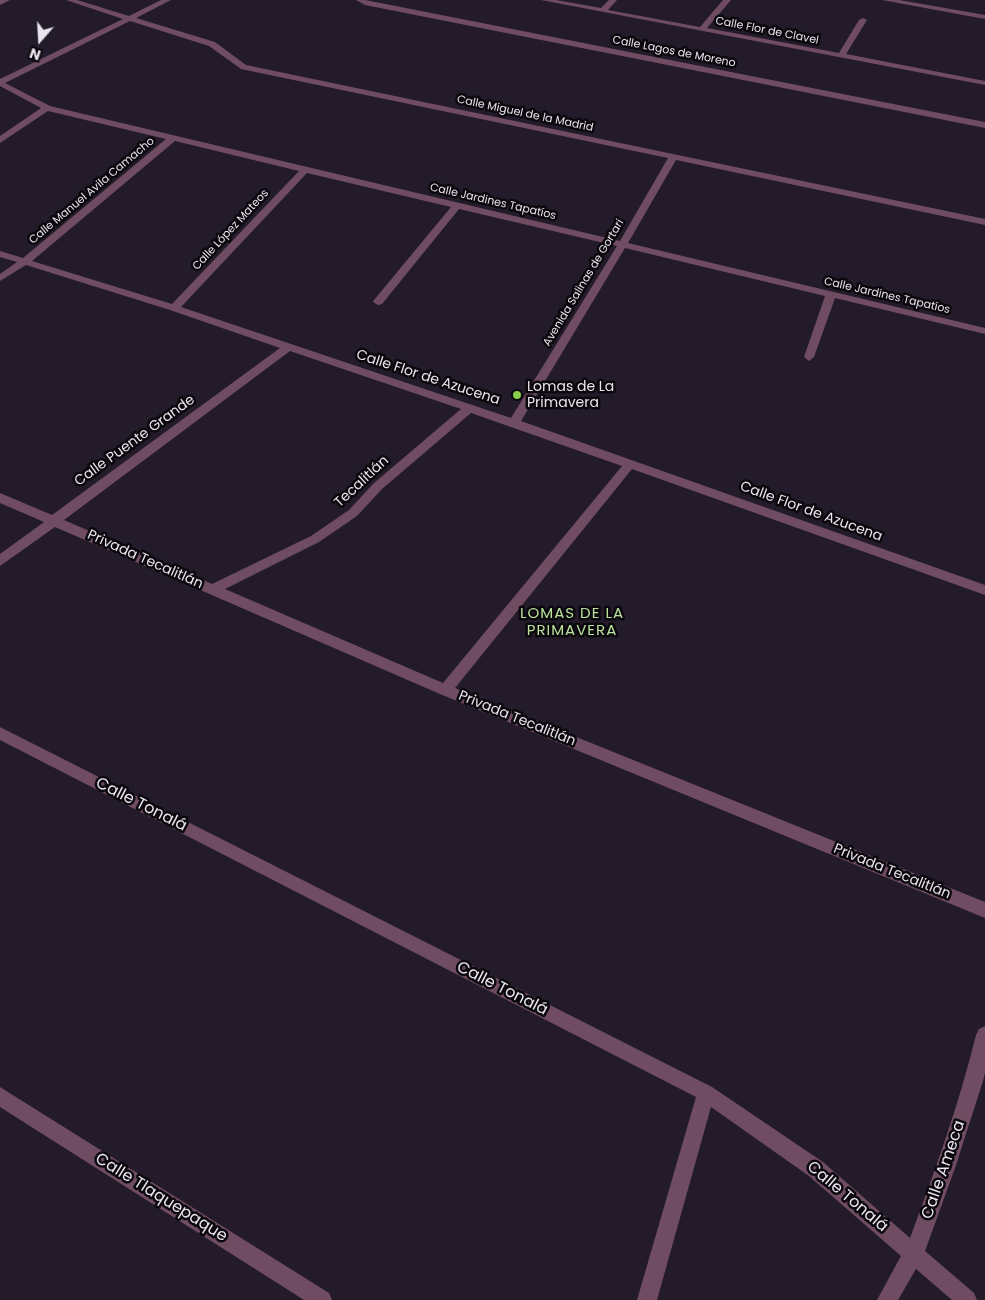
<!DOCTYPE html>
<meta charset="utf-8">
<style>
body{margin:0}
#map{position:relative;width:985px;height:1300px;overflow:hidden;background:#231b29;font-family:Poppins,sans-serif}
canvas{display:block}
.north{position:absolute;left:15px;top:15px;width:50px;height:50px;-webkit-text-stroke:4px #0a070d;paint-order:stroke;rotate:199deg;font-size:14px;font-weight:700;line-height:20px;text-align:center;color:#e9e4ed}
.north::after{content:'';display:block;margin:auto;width:18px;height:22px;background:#e9e4ed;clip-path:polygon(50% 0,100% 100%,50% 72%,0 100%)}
</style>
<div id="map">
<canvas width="985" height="1300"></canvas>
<div class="north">N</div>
</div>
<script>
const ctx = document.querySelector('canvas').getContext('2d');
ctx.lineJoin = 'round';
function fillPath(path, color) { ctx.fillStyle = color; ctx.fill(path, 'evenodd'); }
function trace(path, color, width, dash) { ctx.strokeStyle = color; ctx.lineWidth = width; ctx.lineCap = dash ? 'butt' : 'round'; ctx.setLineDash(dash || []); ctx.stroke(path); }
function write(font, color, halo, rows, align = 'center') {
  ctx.font = font + ' Poppins,sans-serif'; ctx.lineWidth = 5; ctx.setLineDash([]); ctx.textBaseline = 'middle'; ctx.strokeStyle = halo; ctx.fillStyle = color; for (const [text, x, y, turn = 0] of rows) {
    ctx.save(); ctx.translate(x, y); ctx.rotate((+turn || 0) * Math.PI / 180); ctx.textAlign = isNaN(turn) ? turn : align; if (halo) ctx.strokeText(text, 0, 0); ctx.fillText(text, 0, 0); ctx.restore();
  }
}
fillPath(new Path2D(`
 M0 0H10L0 5Z
 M66 0H77L129 16 161 0H171L136 18 215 42 246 65 985 219V225L676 160 628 243 985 328V334L835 298 814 357 809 361 804 357 825 296 625 248 521 421 985 585V595L632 469 455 688 985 902V918L440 694 55 527 0 566V554L44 522 0 503V493L52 515 280 348 170 310 26 265 0 281V274L17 262 0 257V251L23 258 166 139 48 111 0 143V136L41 108 0 86V79L123 19ZM130 21 209 46 241 69 668 158 620 241 50 106 5 83ZM175 141 299 171 172 304 32 261ZM307 173 451 207 374 300 373 302 378 305 382 304 459 209 617 246 511 418 181 307ZM290 351 461 409 374 483 349 510 311 536 212 584 64 520ZM471 413 622 466 443 683 225 589 319 542 357 516 382 489Z
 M356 0H365L985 122V128L365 5Z
 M541 0H556L601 8 609 0H617L608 10 700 27 723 0H731L707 28 839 53 859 20 863 18 867 20 846 54 985 81V85Z
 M882 0H899L985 15V19Z
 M0 727 712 1087 823 1162 910 1238C935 1171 959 1104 976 1035L979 1029 985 1026V1073L983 1081 955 1168 925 1251 974 1293 977 1300H952L916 1269 898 1300H877L901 1256 809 1176 711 1107 657 1300H637L696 1097 0 740Z
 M0 1087 329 1293 332 1300H304L0 1107Z`), '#704c62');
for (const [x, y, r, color] of [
 [517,395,5,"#88cf49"]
]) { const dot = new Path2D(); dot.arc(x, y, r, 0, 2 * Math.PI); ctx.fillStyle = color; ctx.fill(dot); trace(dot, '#0a070d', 2); }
write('11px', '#e9e4ed', '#0a070d', [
 ["Calle Flor de Clavel",767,31,11],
 ["Calle Lagos de Moreno",674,52,11],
 ["Calle Miguel de la Madrid",525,114,12],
 ["Calle Manuel Avila Camacho",92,191,-40],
 ["Calle Jardines Tapatíos",493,202,13],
 ["Calle López Mateos",231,230,-47],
 ["Avenida Salinas de Gortari",584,283,-59],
 ["Calle Jardines Tapatíos",887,296,13]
]);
write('14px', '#e9e4ed', '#0a070d', [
 ["Calle Flor de Azucena",428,378,18],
 ["Calle Puente Grande",135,441,-36],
 ["Tecalitlán",362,482,-43],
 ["Calle Flor de Azucena",811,512,20],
 ["Privada Tecalitlán",145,560,24],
 ["Privada Tecalitlán",517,719,22],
 ["Privada Tecalitlán",892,872,22]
]);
write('14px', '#e9e4ed', '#0a070d', [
 ["Lomas de La",527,387],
 ["Primavera",527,403]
], 'left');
ctx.letterSpacing = '1px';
write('15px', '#b9e09c', '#0a070d', [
 ["LOMAS DE LA",572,614],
 ["PRIMAVERA",572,631]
]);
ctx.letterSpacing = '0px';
write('16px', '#e9e4ed', '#0a070d', [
 ["Calle Tonalá",141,805,27],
 ["Calle Tonalá",502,989,27],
 ["Calle Ameca",944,1170,-71],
 ["Calle Tonalá",847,1197,40],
 ["Calle Tlaquepaque",161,1198,32]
]);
</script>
